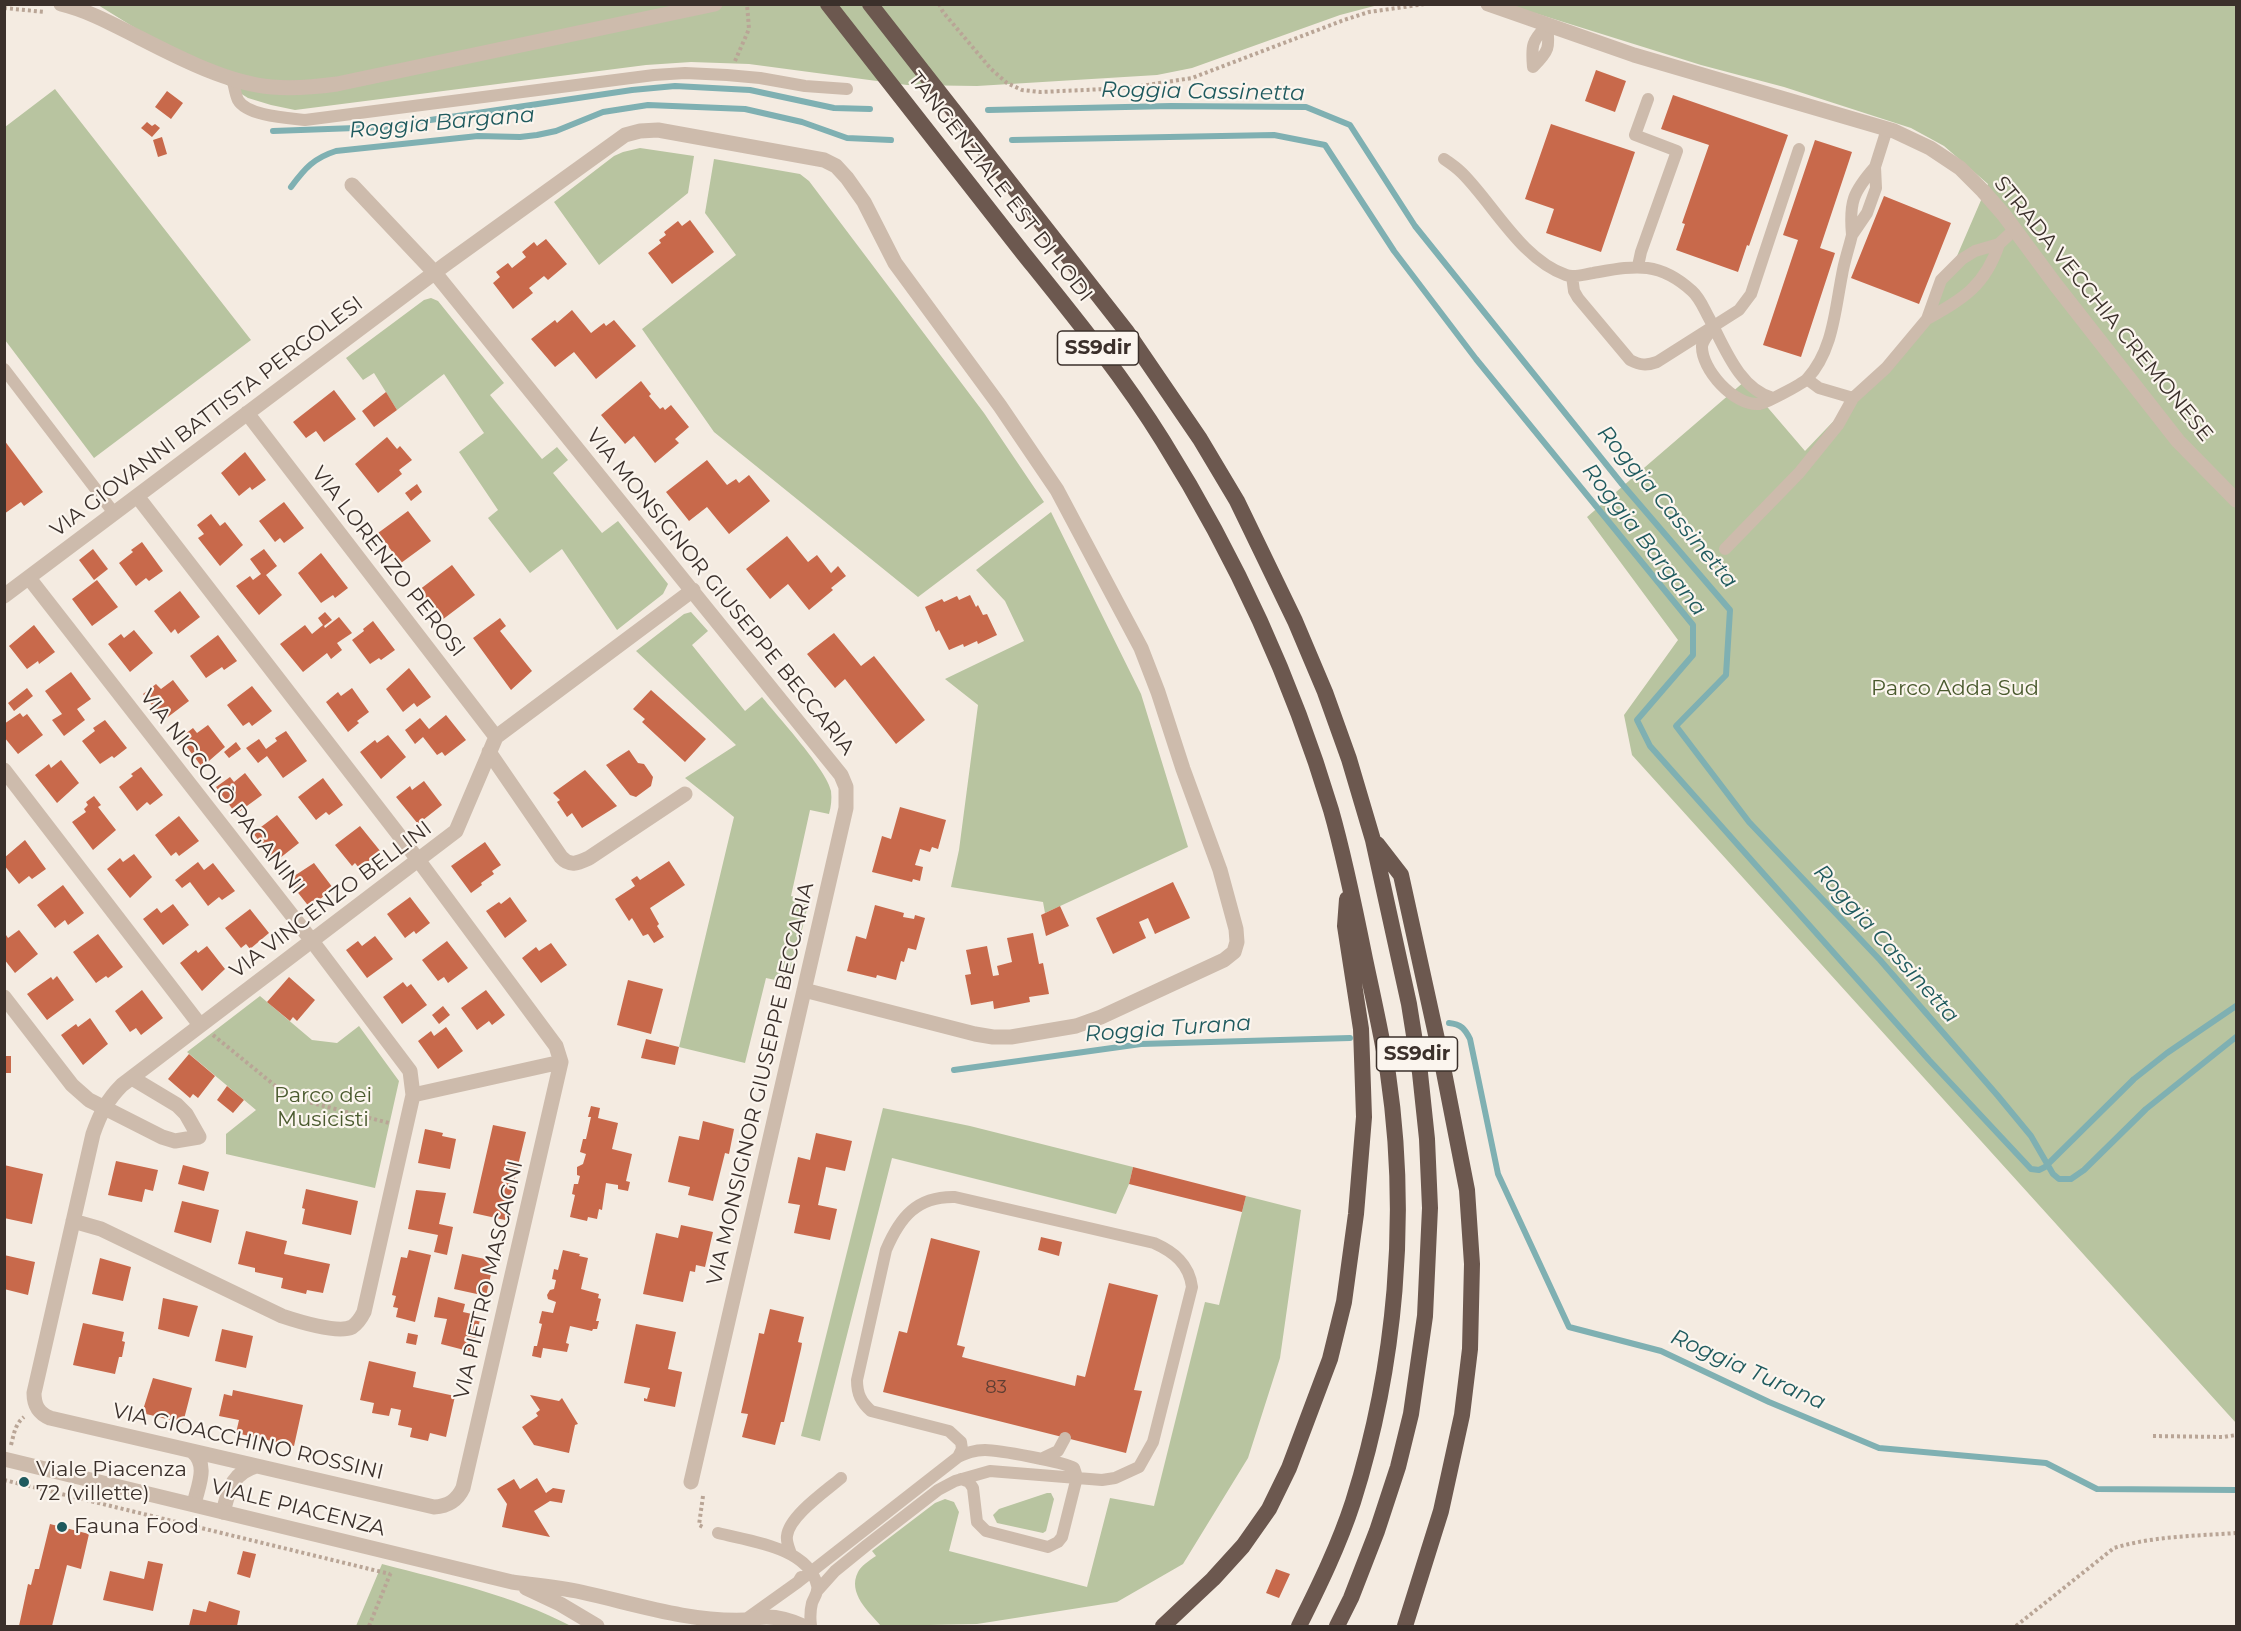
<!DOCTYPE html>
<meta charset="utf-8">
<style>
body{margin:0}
#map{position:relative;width:2241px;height:1631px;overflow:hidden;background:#f4ebe1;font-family:Montserrat,sans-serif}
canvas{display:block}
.frame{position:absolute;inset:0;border:6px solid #3b302b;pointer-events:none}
</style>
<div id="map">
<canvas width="2241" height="1631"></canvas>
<div class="frame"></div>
</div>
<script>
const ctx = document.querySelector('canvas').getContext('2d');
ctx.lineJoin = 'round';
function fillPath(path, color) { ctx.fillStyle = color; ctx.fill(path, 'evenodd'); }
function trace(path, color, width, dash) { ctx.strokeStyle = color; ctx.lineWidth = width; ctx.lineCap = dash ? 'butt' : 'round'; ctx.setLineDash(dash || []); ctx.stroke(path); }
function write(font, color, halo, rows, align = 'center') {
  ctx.font = font + ' Montserrat,sans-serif'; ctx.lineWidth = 4.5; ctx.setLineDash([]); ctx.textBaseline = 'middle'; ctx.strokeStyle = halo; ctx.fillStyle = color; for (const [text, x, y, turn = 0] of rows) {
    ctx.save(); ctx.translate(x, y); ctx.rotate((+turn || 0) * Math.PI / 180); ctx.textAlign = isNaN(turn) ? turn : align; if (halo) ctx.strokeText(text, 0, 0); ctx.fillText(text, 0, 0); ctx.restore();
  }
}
fillPath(new Path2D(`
 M98 5H1378L1340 15 1192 68 1157 75 977 86 907 85 749 64 691 62 646 65 295 110 271 105 248 98Z
 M1509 5H2236V1423L1632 755 1624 715 1678 640 1587 517 1745 381 1805 451 1929 321 1988 184 1944 146 1911 128 1784 87 1701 65Z
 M55 89 251 340 94 458 5 340V127Z
 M640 148 694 156 688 193 599 265 554 202 614 156 623 152Z
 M714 159 800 174 809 181 984 413 1044 502 918 597 714 432 642 329 736 255 705 213Z
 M431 298 438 301 504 383 490 395 542 459 557 447 568 460 553 473 602 533 618 521 668 584 663 594 617 630 562 549 530 573 488 518 498 510 459 452 484 433 444 374 397 410 374 373 363 380 346 358 424 300Z
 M1051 512 1141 694 1188 847 1045 913 1043 902 951 887 959 850 978 705 945 679 1024 641 1005 601 976 570Z
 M691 612 708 631 692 645 745 711 762 697C778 717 827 770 831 791 832 799 831 807 829 814L810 810 791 896 809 901 789 983 766 978 745 1063 679 1047 734 817 685 778 736 745 636 651 684 614Z
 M260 996 312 1040 337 1043 359 1026 399 1081 375 1188 226 1154V1134L256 1110 187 1052Z
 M883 1108 970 1126 1133 1167 1129 1184 1116 1214 892 1158 820 1441 801 1436Z
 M1246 1196 1301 1210 1280 1358 1248 1458 1183 1564 1117 1602 977 1624 881 1626C869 1612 847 1593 858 1572 861 1566 870 1560 876 1556L872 1551 935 1503 945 1499 954 1502 959 1512 949 1551 1087 1587 1110 1498 1154 1506 1205 1302 1219 1305Z
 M1047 1493H1051L1054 1499 1046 1531 1043 1533 997 1523 993 1515 999 1509Z
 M382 1564C447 1581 512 1595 571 1626H356Z`), '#b8c4a0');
trace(new Path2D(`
 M988 110 1171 106 1306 107 1350 125 1415 226 1622 484 1730 610 1726 675 1676 726 1749 822 1880 960 1998 1096 2031 1136 2053 1174 2059 1179H2071L2084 1170 2146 1109 2236 1037
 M273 131 383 127 632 90 675 86 750 90 834 108 870 109
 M1012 140 1274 135 1325 145 1394 251 1476 359 1693 625V655L1637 720 1650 746 1929 1060 2031 1169 2039 1170 2045 1167 2134 1079 2167 1053 2236 1006
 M291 187C305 168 314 158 336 151L478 136 520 137 537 135 556 131 603 112 648 105 745 109 802 122 847 138 891 140
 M1449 1023C1461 1024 1465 1029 1470 1039L1498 1174 1569 1327 1661 1351 1769 1402 1879 1448 2046 1463 2097 1489 2236 1490
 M954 1070 1141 1044 1350 1038`), '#7fb0b2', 6);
fillPath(new Path2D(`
 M1596 70 1626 81 1615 112 1585 101Z
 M167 91 183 103 171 119 155 107Z
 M1673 95 1788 135 1749 246 1747 245 1738 272 1676 250 1685 224 1682 223 1709 145 1661 129Z
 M147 122 152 126 155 124 160 128 152 137 141 128Z
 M1551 124 1635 152 1601 252 1546 233 1554 209 1525 199Z
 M162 137 167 154 158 157 153 140Z
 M1815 140 1852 152 1820 248 1835 253 1801 357 1763 345 1798 240 1783 235Z
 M1884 196 1951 223 1919 304 1851 278Z
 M690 220 714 252 672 284 648 253 661 243 659 240 666 235 664 232 678 221 682 226Z
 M546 239 567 264 548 280 544 276 529 288 533 293 513 309 493 283 500 277 496 272 508 263 512 268 526 257 522 252 534 242 537 246Z
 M572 310 591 333 604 323 606 326 614 320 636 346 596 379 574 352 555 367 531 339 555 320 557 323Z
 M641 381 651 394 649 396 660 409 663 407 665 410 671 405 689 427 675 439 679 443 655 463 634 436 625 444 601 415Z
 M334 390 356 419 324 442 316 431 306 438 293 422Z
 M386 392 397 410 374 427 362 411Z
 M387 437 397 449 400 446 412 460 399 470 402 474 378 493 355 464Z
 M4 440 43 492 24 506 21 502 4 514Z
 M245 452 266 480 252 490 250 487 239 496 221 473Z
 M707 460 727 485 736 479 739 483 749 475 770 501 729 534 707 507 689 521 666 492Z
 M417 484 422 492 411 501 405 493Z
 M284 502 304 528 284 543 280 538 275 542 259 521Z
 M408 511 431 541 401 563 378 533Z
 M211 514 220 526 225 522 243 545 220 566 198 538 204 534 197 525Z
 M787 536 808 562 817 555 831 573 838 566 846 576 831 588 833 590 809 610 788 584 770 599 746 569Z
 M142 542 163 571 149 581 146 578 136 586 119 563 133 552 131 550Z
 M93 549 108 569 94 580 79 560Z
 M264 549 277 566 266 575 282 595 259 615 236 586 250 576 253 580 261 574 250 559Z
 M321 553 348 588 335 598 333 595 321 603 298 573Z
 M452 565 475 595 442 620 419 590Z
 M97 580 118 607 92 626 72 599Z
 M180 591 200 617 178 634 175 629 171 633 154 611Z
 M970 595 976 607 978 605 983 615 987 614 997 635 978 644 977 641 964 647 963 644 949 650 939 630 936 632 925 607 942 599 944 602 957 596 959 600Z
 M325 612 332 620 324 626 325 628 339 617 352 633 337 643 342 650 331 659 327 653 303 672 280 644 305 625 312 634 323 625 318 618Z
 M500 618 506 626 500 631 532 671 511 690 473 638Z
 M373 621 395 650 381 660 379 658 370 664 352 640 364 631 363 629Z
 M34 625 55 652 39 664 38 661 27 669 9 646Z
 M134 630 153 653 130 672 108 644 121 634 124 638Z
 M834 633 861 666 874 656 925 720 896 744 845 679 835 688 807 654Z
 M218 635 237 661 224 670 222 667 206 678 190 656Z
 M409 668 431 697 417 707 414 703 403 712 386 689Z
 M71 672 91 699 77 709 85 720 64 736 52 720 62 714 45 691Z
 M173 680 189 701 164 720 143 694 156 684 161 689Z
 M252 686 272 711 252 726 249 722 243 726 227 705Z
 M27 688 33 696 14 711 8 703Z
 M352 688 369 712 357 721 359 723 348 732 326 702 338 692 341 696Z
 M651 690 706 739 685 762 642 722 645 719 633 709Z
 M20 713 23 717 27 714 43 735 18 754 4 737V724Z
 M446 715 466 740 445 756 442 752 437 755 423 737 415 744 405 730 420 718 429 729Z
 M105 720 127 748 114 758 112 756 100 764 82 741 95 731 93 728Z
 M208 725 225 747 202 767 180 738 193 728 197 733Z
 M286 731 307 761 283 778 267 756 258 763 246 748 259 739 266 749 277 741 275 738Z
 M388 735 406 757 381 779 360 752 375 740 377 743Z
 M236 742 241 749 229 758 224 752Z
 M629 750 638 763 644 764 653 777 651 786 636 797 630 795 606 765Z
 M61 760 79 783 57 803 35 775 49 764 51 768Z
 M141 767 163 795 150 805 147 802 137 811 119 787 133 776 131 774Z
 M585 770 617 806 582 828 572 813 567 817 557 802 560 800 553 793Z
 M245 773 262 795 236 814 216 787 230 777 234 782Z
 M323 778 343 805 329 815 326 812 316 820 298 797Z
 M424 781 442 805 418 824 396 797 410 786 412 790Z
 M94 796 101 805 98 807 116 830 93 850 72 822 86 812 84 809 88 805 86 802Z
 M900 807 946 820 938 849 932 847 930 852 920 849 915 865 923 867 920 881 913 879 912 882 872 872 882 836 891 839Z
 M277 815 299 843 275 862 253 833Z
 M179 816 199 841 179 856 176 852 171 856 155 835Z
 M360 826 381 852 359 868 355 863 352 866 335 845Z
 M25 840 46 869 32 879 29 876 19 884 4 865V858Z
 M485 842 501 865 492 871 494 874 481 883 482 885 471 893 451 866Z
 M134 854 152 877 130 898 107 869 120 858 123 862Z
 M669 861 685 885 650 908 659 924 657 926 664 937 654 943 648 934 643 936 632 918 629 921 615 899 635 886 631 880 637 876 640 880Z
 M198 862 204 870 213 863 235 891 222 900 219 897 208 906 190 882 182 888 175 880Z
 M314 863 333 888 310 908 288 880Z
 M1173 882 1190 918 1155 934 1148 918 1139 922 1146 938 1113 954 1096 918Z
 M63 885 84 913 68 925 65 920 55 928 37 905Z
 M410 897 430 923 416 934 414 931 405 938 387 914Z
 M510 897 527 921 505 938 486 911 499 902 501 904Z
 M173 904 189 925 163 945 143 919 157 908 161 913Z
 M875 905 904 913 903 917 914 919 915 915 925 918 916 950 908 948 904 962 901 961 896 980 877 975 876 978 847 971 856 936 866 939Z
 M1060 906 1069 926 1046 936 1041 915Z
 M250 909 269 933 250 949 246 944 241 948 225 928Z
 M19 930 38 954 15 973 4 959V937L6 935 8 938Z
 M1033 933 1039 964 1043 963 1049 994 1029 997 1030 1002 994 1009 993 1001 971 1005 965 975 971 974 966 950 987 946 993 976 999 975 997 966 1012 962 1007 938Z
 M98 934 123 967 108 978 106 976 96 983 73 952Z
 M375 936 393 959 367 978 346 950 358 941 362 946Z
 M447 941 468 968 448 983 444 977 438 981 422 960Z
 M551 943 567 965 541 983 522 958 536 947 539 951Z
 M207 946 225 969 202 991 180 963 196 950 198 953Z
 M57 976 74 1000 47 1020 27 994 51 977 53 980Z
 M289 977 315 1000 297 1021 293 1017 290 1021 267 1002Z
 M628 980 663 989 651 1034 617 1025Z
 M403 982 407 987 411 984 427 1005 402 1024 383 997Z
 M142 990 163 1018 141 1035 136 1028 130 1032 115 1011Z
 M486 990 505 1015 492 1025 489 1021 477 1030 461 1008Z
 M443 1006 450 1015 439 1024 432 1015Z
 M90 1018 108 1044 83 1065 61 1035 76 1024 78 1027Z
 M446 1027 463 1051 438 1069 418 1041 431 1031 434 1036Z
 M646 1039 679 1047 675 1065 641 1058Z
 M189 1054 215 1076 198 1098 193 1094 190 1098 168 1079Z
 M4 1056H11V1073H4Z
 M227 1086 244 1100 233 1113 217 1100Z
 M591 1106 600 1108 598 1118 618 1123 612 1149 632 1154 626 1181 630 1182 628 1191 618 1189V1185L606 1183 602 1210 599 1209 597 1219 588 1217 587 1221 570 1217 575 1195 572 1194 574 1184H578L580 1176 577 1175V1167L583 1164 586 1154 580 1152 583 1139H586L591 1117H588Z
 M703 1121 734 1129 729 1154 725 1153 713 1201 688 1195 690 1187 668 1182 679 1136 699 1140Z
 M493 1125 526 1132 505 1220 473 1213Z
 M425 1129 443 1133 442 1136 456 1139 450 1169 418 1163Z
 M816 1133 852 1141 845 1171 826 1167 818 1205 837 1209 830 1240 794 1233 800 1205 788 1203 798 1157 810 1160Z
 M116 1161 158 1170 153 1191 145 1189 142 1202 108 1195Z
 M4 1165 43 1174 32 1224 4 1218Z
 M183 1165 209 1172 204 1191 178 1184Z
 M1133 1167 1246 1196 1242 1212 1129 1184Z
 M306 1189 358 1201 351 1235 302 1224 305 1209 302 1208Z
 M416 1190 446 1193 439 1224 453 1227 447 1255 434 1252 438 1235 408 1229Z
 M182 1201 219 1210 211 1243 174 1232Z
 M681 1225 713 1232 705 1267 696 1265 695 1272 690 1271 683 1302 643 1294 656 1233 678 1238Z
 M246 1231 287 1241 284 1254 330 1264 323 1293 307 1290 306 1294 281 1288 283 1278 255 1272V1268L238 1264Z
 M1041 1237 1062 1242 1059 1256 1038 1250Z
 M931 1238 980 1251 957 1345 965 1347 962 1357 1075 1386 1077 1375 1085 1377 1109 1283 1158 1295 1134 1390 1142 1391 1126 1453 883 1392 899 1331 907 1333Z
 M409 1250 431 1255 415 1322 396 1317 398 1308 393 1307 396 1296 392 1295 401 1257 407 1258Z
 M563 1250 580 1254 579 1256 588 1258 581 1289 599 1294 598 1298 601 1299 596 1321H599L597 1329H593L592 1331 570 1326 566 1343 569 1344 567 1352 543 1348 541 1358 532 1356 534 1346H537L542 1324 539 1323 542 1311 553 1313 556 1302 548 1299 547 1295 550 1290 554 1289 556 1280 552 1279 554 1269 558 1270Z
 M462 1254 494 1261 486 1296 454 1289Z
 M4 1255 35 1262 28 1295 4 1289Z
 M100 1258 131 1267 123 1301 92 1294Z
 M438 1297 465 1304 463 1312 481 1316 472 1352 441 1344 447 1319 434 1317Z
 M163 1298 198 1306 189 1337 158 1329Z
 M770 1309 804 1317 798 1342 802 1343 801 1349 784 1422H781L775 1445 742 1437 748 1414 741 1413 758 1339 759 1333 764 1334Z
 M83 1323 124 1332 122 1341 125 1342 122 1357H119L115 1374 73 1365Z
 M636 1324 676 1332 668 1369 682 1372 675 1407 644 1401V1398L647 1399 650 1388 624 1383Z
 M222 1329 253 1336 246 1368 215 1361Z
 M408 1333 418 1335 416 1345 406 1343Z
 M369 1361 416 1372 413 1387 455 1396 446 1437 430 1433 428 1441 410 1437 412 1428 398 1425 401 1410 391 1408 389 1416 372 1413 374 1403 360 1400Z
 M153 1378 192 1388 183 1423 142 1413Z
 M233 1390 303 1405 294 1446 236 1433 239 1420 219 1416 224 1394 232 1396Z
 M530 1395 559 1401 562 1398 578 1424 575 1425 569 1453 534 1445 522 1427 538 1416 536 1413 540 1410Z
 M537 1478 546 1493 553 1488 565 1490 562 1503 550 1501 534 1511 550 1537 502 1527 507 1504 497 1489 514 1479 520 1489Z
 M50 1524 89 1534 81 1569 67 1565 52 1626H19L28 1584 31 1585 35 1569H39Z
 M243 1551 256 1554 250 1578 237 1574Z
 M148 1561 163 1564 153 1611 103 1600 110 1571 144 1579Z
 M1276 1569 1290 1574 1279 1598 1266 1593Z
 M209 1601 240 1611 237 1626H189L193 1609 206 1612Z`), '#c8694b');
trace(new Path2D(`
 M939 4 943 12 991 69 1007 83 1022 90 1040 92 1128 88 1192 78 1344 20 1369 12 1425 4
 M4 8 45 12
 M735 61 749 29 747 4
 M213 1035 289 1097 389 1123
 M2153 1436 2224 1437 2236 1435
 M11 1445C14 1434 15 1424 24 1417
 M4 1480 390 1574
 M703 1496 699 1525 703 1527
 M369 1626 391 1572
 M2016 1626 2114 1548C2154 1536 2195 1536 2236 1533`), '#b9a596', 4, [3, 3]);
trace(new Path2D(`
 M1547 25C1550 48 1549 51 1533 67 1531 45 1532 41 1547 25Z
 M232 78C234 84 235 94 238 100 247 116 288 118 305 120L654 75 685 73 727 75 760 78 805 86 847 89
 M1444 159C1450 163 1457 168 1462 173 1494 205 1521 259 1566 275 1574 278 1585 274 1593 273 1634 266 1658 260 1692 291 1700 298 1704 309 1709 318 1724 346 1739 389 1773 398
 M1875 167C1853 192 1849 202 1852 235L1867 213 1876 188 1875 167 1887 129
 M1999 244C1985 286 1964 298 1927 319L1941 280 1962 259 1975 251 1999 244 2015 229
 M1638 266 1641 252 1677 151 1635 135 1648 99
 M1572 276 1574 291 1578 298 1630 360C1640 365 1646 366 1657 362L1739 310 1751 294 1799 149
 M1711 330C1708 335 1703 340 1702 346 1701 369 1734 406 1759 404 1764 404 1802 384 1807 379 1833 351 1835 310 1842 275 1844 262 1849 248 1852 235
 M4 369 114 513
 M1807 379 1819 388 1853 398
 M1725 549 1799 473 1838 425 1853 398 1886 368 1927 319
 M958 1457C967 1453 974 1450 985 1450 998 1450 1064 1462 1074 1468L1077 1477 1062 1537 1058 1542 1048 1547 986 1531 977 1522 973 1488 969 1482 961 1479
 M1041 1459 1058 1451 1065 1438
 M718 1533C749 1541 808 1547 817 1585 819 1592 814 1597 812 1603 810 1611 810 1618 811 1626
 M791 1554C789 1548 786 1542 787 1536 789 1516 826 1491 841 1478
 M798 1582 958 1457 962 1449 961 1442 949 1431 871 1411C861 1402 857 1394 857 1380L886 1250C900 1217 917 1196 955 1197L1154 1243C1174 1252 1189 1264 1192 1287L1153 1442 1139 1467 1115 1478 1102 1480 990 1471 955 1481 938 1490 867 1545 835 1571 818 1590
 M749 1617 798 1582 801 1577`), '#cdbbac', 12);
trace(new Path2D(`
 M61 4C90 11 116 26 142 39 179 58 230 84 272 87 294 89 315 87 337 84L715 4
 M1488 4 1634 55 1894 131 1930 148 1960 168 1983 191 2004 215 2055 284 2178 441 2236 500
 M352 185 435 273 841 775 846 787V808L691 1482
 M247 413 496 737
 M137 496 419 861 556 1046 561 1062
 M29 578 312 941 410 1071 413 1095 364 1312C361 1318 358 1323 352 1327 338 1334 297 1321 282 1316L101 1229 73 1221
 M4 596 446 264 625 135 640 131 658 130 824 160 836 166 847 178 864 202 895 263 1000 406 1057 490 1141 648 1158 692 1183 769 1220 870 1236 929 1237 942 1234 952 1224 960 1101 1017 1076 1026 1011 1037H993L975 1034 804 990
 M489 752 561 857C570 867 578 863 589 858L685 794
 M4 770 200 1025
 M4 997 72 1085 89 1100 162 1137 175 1141 199 1137 186 1114 177 1105 132 1078
 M561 1062 463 1488C457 1501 448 1506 434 1507L50 1418C38 1413 34 1405 34 1393L93 1134C100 1114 107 1100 122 1085L456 831 496 737 693 590
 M413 1095 561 1062
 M192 1451C209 1465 198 1486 194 1504
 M223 1512C229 1490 232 1473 256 1466`), '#cdbbac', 15);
trace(new Path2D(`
 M4 1459 512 1582C535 1585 558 1587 581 1592 636 1604 688 1622 745 1620
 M526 1588 560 1604 597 1626
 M737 1624C759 1613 782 1616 803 1626`), '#cdbbac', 15);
trace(new Path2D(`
 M828 4C893 87 958 170 1023 253 1072 314 1122 375 1163 441 1235 556 1292 680 1331 810 1345 859 1355 909 1365 959 1373 997 1382 1036 1388 1074 1409 1216 1396 1366 1353 1502 1339 1545 1319 1586 1299 1626
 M870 4 1127 332 1200 439 1237 501 1295 621 1325 692 1349 759 1373 840 1409 1004 1420 1073 1427 1139 1430 1208 1425 1316 1411 1414 1398 1467 1377 1531 1351 1598 1337 1626
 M1377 844 1401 875 1442 1062 1467 1190 1472 1264 1470 1349 1462 1415 1441 1511 1405 1626
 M1163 1626 1213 1579 1243 1546 1269 1509 1289 1468 1330 1359 1344 1302 1356 1214 1364 1117 1361 1029 1345 926 1347 899`), '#6c584f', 16);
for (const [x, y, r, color] of [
 [24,1482,6,"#1f5a5e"],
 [62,1527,6,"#1f5a5e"]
]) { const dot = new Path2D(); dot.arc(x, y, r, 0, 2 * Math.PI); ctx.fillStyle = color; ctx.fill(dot); trace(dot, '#fbf5ee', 2); }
write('18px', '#5e3e33', null, [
 ["83",996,1388]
]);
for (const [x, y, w] of [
 [1098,348,81],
 [1417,1054,81]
]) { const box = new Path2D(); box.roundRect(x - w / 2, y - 17, w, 34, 4.5); ctx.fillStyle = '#fbf5ee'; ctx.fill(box); trace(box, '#3b302b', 1.5); }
write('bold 20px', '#3b302b', null, [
 ["SS9dir",1098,348],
 ["SS9dir",1417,1054]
]);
write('21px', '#3b302b', '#fbf5ee', [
 ["TANGENZIALE EST DI LODI",1000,187,52],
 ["STRADA VECCHIA CREMONESE",2103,309,51],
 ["VIA GIOVANNI BATTISTA PERGOLESI",207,417,-37],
 ["VIA LORENZO PEROSI",388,562,52],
 ["VIA MONSIGNOR GIUSEPPE BECCARIA",720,592,51],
 ["VIA NICCOLÒ PAGANINI",222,792,52],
 ["VIA VINCENZO BELLINI",331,900,-37],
 ["VIA MONSIGNOR GIUSEPPE BECCARIA",761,1084,-77],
 ["VIA PIETRO MASCAGNI",489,1280,-77],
 ["VIA GIOACCHINO ROSSINI",248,1442,13],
 ["VIALE PIACENZA",298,1508,14]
]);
write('21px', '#4a5a2e', '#fbf5ee', [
 ["Parco Adda Sud",1955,689],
 ["Parco dei",323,1096],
 ["Musicisti",323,1120]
]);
write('21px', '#3b302b', '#fbf5ee', [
 ["Viale Piacenza",36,1470],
 ["72 (villette)",36,1494],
 ["Fauna Food",74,1527]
], 'left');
write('italic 22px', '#1f5a5e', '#fbf5ee', [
 ["Roggia Cassinetta",1203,92,1],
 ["Roggia Bargana",442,123,-5],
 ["Roggia Cassinetta",1667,507,50],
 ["Roggia Bargana",1644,540,52],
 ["Roggia Cassinetta",1886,944,48],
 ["Roggia Turana",1168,1029,-4],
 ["Roggia Turana",1748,1370,24]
]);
</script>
